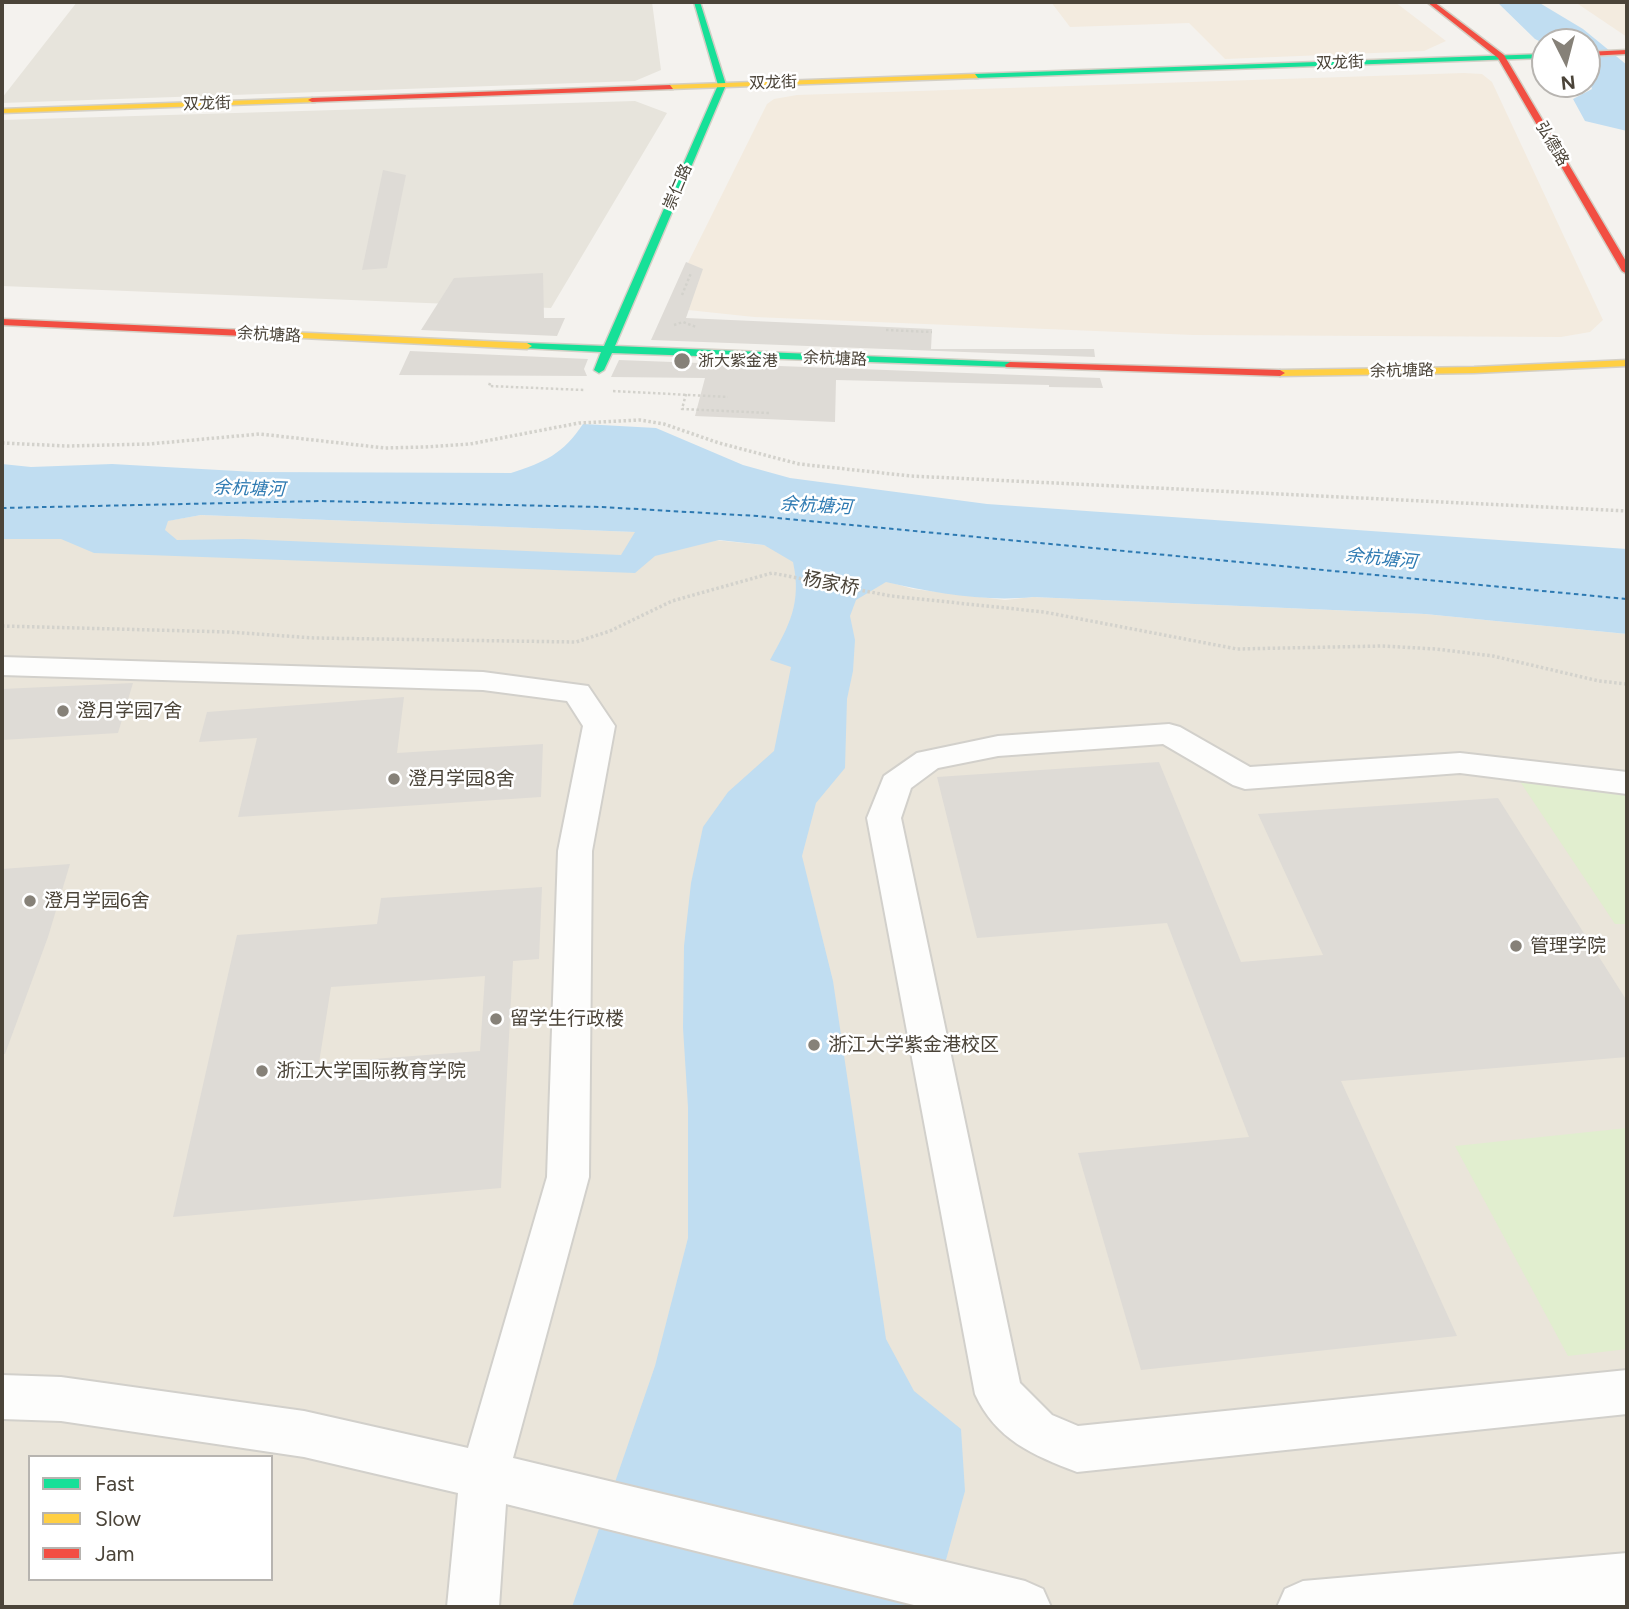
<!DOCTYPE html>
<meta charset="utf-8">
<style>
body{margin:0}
#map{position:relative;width:1629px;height:1609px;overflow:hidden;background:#f4f2ee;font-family:Figtree,sans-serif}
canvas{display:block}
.frame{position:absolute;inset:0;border:4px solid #4b4439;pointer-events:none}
.legend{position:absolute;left:28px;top:1455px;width:245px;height:126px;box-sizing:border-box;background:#fff;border:2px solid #b7b4b0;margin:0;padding:9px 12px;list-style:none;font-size:21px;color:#4b4439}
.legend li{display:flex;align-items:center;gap:14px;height:35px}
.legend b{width:35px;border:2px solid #b7b4b0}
.north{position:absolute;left:1531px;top:28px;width:70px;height:70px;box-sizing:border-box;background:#fff;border:2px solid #b7b4b0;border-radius:50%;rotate:174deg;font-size:19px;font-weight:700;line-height:28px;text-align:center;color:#4b4439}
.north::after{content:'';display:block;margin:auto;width:24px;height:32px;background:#868178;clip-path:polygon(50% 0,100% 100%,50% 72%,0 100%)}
</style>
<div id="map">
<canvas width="1629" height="1609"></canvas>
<div class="frame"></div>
<ul class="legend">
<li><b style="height:9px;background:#16e098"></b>Fast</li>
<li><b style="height:9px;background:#ffcf43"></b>Slow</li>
<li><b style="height:9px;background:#f24e42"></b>Jam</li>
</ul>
<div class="north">N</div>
</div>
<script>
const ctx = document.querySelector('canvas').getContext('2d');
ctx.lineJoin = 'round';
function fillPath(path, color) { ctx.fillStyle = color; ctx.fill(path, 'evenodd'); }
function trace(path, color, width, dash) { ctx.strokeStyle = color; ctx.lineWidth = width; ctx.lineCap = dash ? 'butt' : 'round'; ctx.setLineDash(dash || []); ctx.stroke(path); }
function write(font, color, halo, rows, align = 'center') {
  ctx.font = font + ' Figtree,"Noto Sans SC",sans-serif'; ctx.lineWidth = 5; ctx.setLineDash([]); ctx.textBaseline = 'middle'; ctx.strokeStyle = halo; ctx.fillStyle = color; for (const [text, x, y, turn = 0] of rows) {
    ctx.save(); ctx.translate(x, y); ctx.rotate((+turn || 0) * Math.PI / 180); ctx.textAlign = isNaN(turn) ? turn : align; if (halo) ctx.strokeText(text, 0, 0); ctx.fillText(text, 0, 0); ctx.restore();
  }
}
fillPath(new Path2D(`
 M77 2H652L661 70 635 81 2 103V98Z
 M635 101 667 113 551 308 2 286V120Z`), '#e7e4dc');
fillPath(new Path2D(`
 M1051 2H1395L1446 41 1424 51 1225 59 1189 23 1070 27Z
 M1575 2H1627V37Z
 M1464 73 1482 74 1492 82 1603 320 1590 332 1561 337 1193 335 754 317 688 310 673 293 767 104 774 99 797 95Z`), '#f3ebdf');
fillPath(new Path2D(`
 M201 515 636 532 764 545 913 589 1005 600 1033 597 1425 614 1627 634V1607H2V539H61ZM30 1457H271V1579H30Z`), '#eae5da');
fillPath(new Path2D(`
 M1519 780 1627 793V924H1615Z
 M1627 1128V1349L1568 1356 1455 1146Z`), '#e1eecf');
fillPath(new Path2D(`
 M1497 2H1538L1583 29 1627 65V131L1585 121 1573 99 1592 89 1587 73V42H1545V44L1535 39Z
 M583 424 656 428 743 465 790 478 987 504 1627 549V634L1425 614 1033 597C985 602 933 593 886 582L856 600 850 616 855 640 853 671 847 699 845 768 816 803 802 856 833 981 886 1339 914 1391 961 1429 965 1491 933 1607H572L655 1366 688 1238V1107L683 1028 684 946 691 883 703 827 728 792 774 751 791 667 770 660C789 626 802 603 793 562L764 545 719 540 655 556 635 573 94 553 61 539H2V464L31 467 112 464 255 472 511 473C545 462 563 454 583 424ZM201 515 635 532 621 555 243 539 177 540 165 530 168 521Z`), '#c0ddf1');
trace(new Path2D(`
 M2 508 320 501 602 507 757 516 1627 599`), '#2e7ab2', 2, [4.5, 3.5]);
fillPath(new Path2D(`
 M383 170 406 175 387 268 362 270Z
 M686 262 703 269 686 318 932 329 931 349H1094L1095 357 651 340Z
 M543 273 544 318H565L557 336 421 330 454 278Z
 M410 351 588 359 584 369 587 376 399 375Z
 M619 360 1100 378 1103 388 1049 387V385L836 380 835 422 695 416 705 378 611 377Z
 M133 683 118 733 2 740V689Z
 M404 697 397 753 543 744 541 797 238 817 257 738 199 742 207 712Z
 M1159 762 1241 962 1323 955 1258 814 1498 798 1627 1001V1057L1341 1081 1457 1336 1141 1370 1078 1153 1249 1137 1167 923 977 938 937 777Z
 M70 864 48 937 5 1054H2V869Z
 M542 887 539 959 513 961 501 1188 173 1217 237 935 377 924 381 898ZM485 976 480 1051 319 1063 331 987Z`), '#dedbd6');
const street = new Path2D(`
 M2 657 483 672 588 686 615 726 592 851 589 1177 513 1458 1025 1581 1043 1589 1051 1607H922L506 1504 499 1607H447L458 1493 304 1457 61 1421 2 1419V1375L61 1377 304 1411 468 1448 547 1177 558 851 583 726 567 701 483 690 2 675Z
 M1169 724 1180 727 1250 767 1460 753 1627 772V794L1460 773 1245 789 1233 785 1163 744 998 756 938 768 911 788 901 818 1020 1383 1052 1415 1078 1426 1627 1370V1414L1077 1472C1033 1455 996 1440 975 1394L867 818 884 776 917 753 998 736Z
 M1627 1553V1605L1598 1607H1277L1285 1589 1303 1581Z`);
const fast = new Path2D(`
 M694 2H700L726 85 615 346 1010 362 1015 365 1014 367 612 353 604 370 599 373 594 370 601 352 523 348 522 346 527 343 604 346 718 85Z
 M1545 54V58L975 78 971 76 975 74Z`);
const slow = new Path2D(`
 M975 74 978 78 670 89 666 87 670 85Z
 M312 98 315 102 2 113V109Z
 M244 330 527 343 532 346 527 349 240 335 239 333Z
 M1627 360V366L1474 373 1280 376 1275 373 1280 370 1474 367Z`);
const jam = new Path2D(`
 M1427 2H1434L1504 55 1627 263V274L1622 271 1498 58Z
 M1627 50V54L1587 56V52Z
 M670 85 673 89 312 102 308 100 312 98Z
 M2 319 244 330 249 333 244 336 2 325Z
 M1010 362 1280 370 1285 373 1280 376 1006 367 1005 365Z`);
trace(street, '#d2d0cb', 4);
trace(fast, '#d3cfc5', 3);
trace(slow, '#d3cfc5', 3);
trace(jam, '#d3cfc5', 3);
trace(new Path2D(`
 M682 295 691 273
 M674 325 683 322 696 327
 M886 330 932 332
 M490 383 489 386 584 390
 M613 391 728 397
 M686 394 682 409 769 413`), '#d3d2cc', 2.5, [2.5, 2.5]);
trace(new Path2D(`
 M2 443 67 446 149 444 260 434 385 448 425 447 470 444 579 423 640 420 664 424 719 443 799 464 911 476 1627 511
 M2 626 229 632 314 638 576 642 610 631 672 601 772 573 891 596 1044 612 1237 649 1382 646 1436 649 1493 656 1599 681 1627 684`), '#d3d2cc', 3.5, [2.5, 2.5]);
fillPath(street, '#fdfdfc');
fillPath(fast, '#16e098');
fillPath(slow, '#ffcf43');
fillPath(jam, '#f24e42');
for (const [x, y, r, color] of [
 [682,361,9,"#868178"],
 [63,711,7,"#868178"],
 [394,779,7,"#868178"],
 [30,901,7,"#868178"],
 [1516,946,7,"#868178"],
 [496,1019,7,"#868178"],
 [814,1045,7,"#868178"],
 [262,1071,7,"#868178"]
]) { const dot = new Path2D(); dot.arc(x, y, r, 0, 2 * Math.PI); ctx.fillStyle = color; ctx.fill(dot); trace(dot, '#fff', 2.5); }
write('16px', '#4b4439', '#fff', [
 ["双龙街",1340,63,-2],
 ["双龙街",773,83,-2],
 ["双龙街",207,104,-2],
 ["弘德路",1552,144,59],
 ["崇仁路",678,187,-67],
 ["余杭塘路",269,335,3],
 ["余杭塘路",835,359,2],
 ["余杭塘路",1402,371,-1]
]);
write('16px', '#4b4439', '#fff', [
 ["浙大紫金港",698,361]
], 'left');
write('italic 18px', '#2e7ab2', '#fff', [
 ["余杭塘河",249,489,2],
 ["余杭塘河",816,506,3],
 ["余杭塘河",1381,559,6]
]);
write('19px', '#4b4439', '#fff', [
 ["杨家桥",831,584,11]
]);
write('19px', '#4b4439', '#fff', [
 ["澄月学园7舍",77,711],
 ["澄月学园8舍",408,779],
 ["澄月学园6舍",44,901],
 ["管理学院",1530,946],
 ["留学生行政楼",510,1019],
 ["浙江大学紫金港校区",828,1045],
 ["浙江大学国际教育学院",276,1071]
], 'left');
</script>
